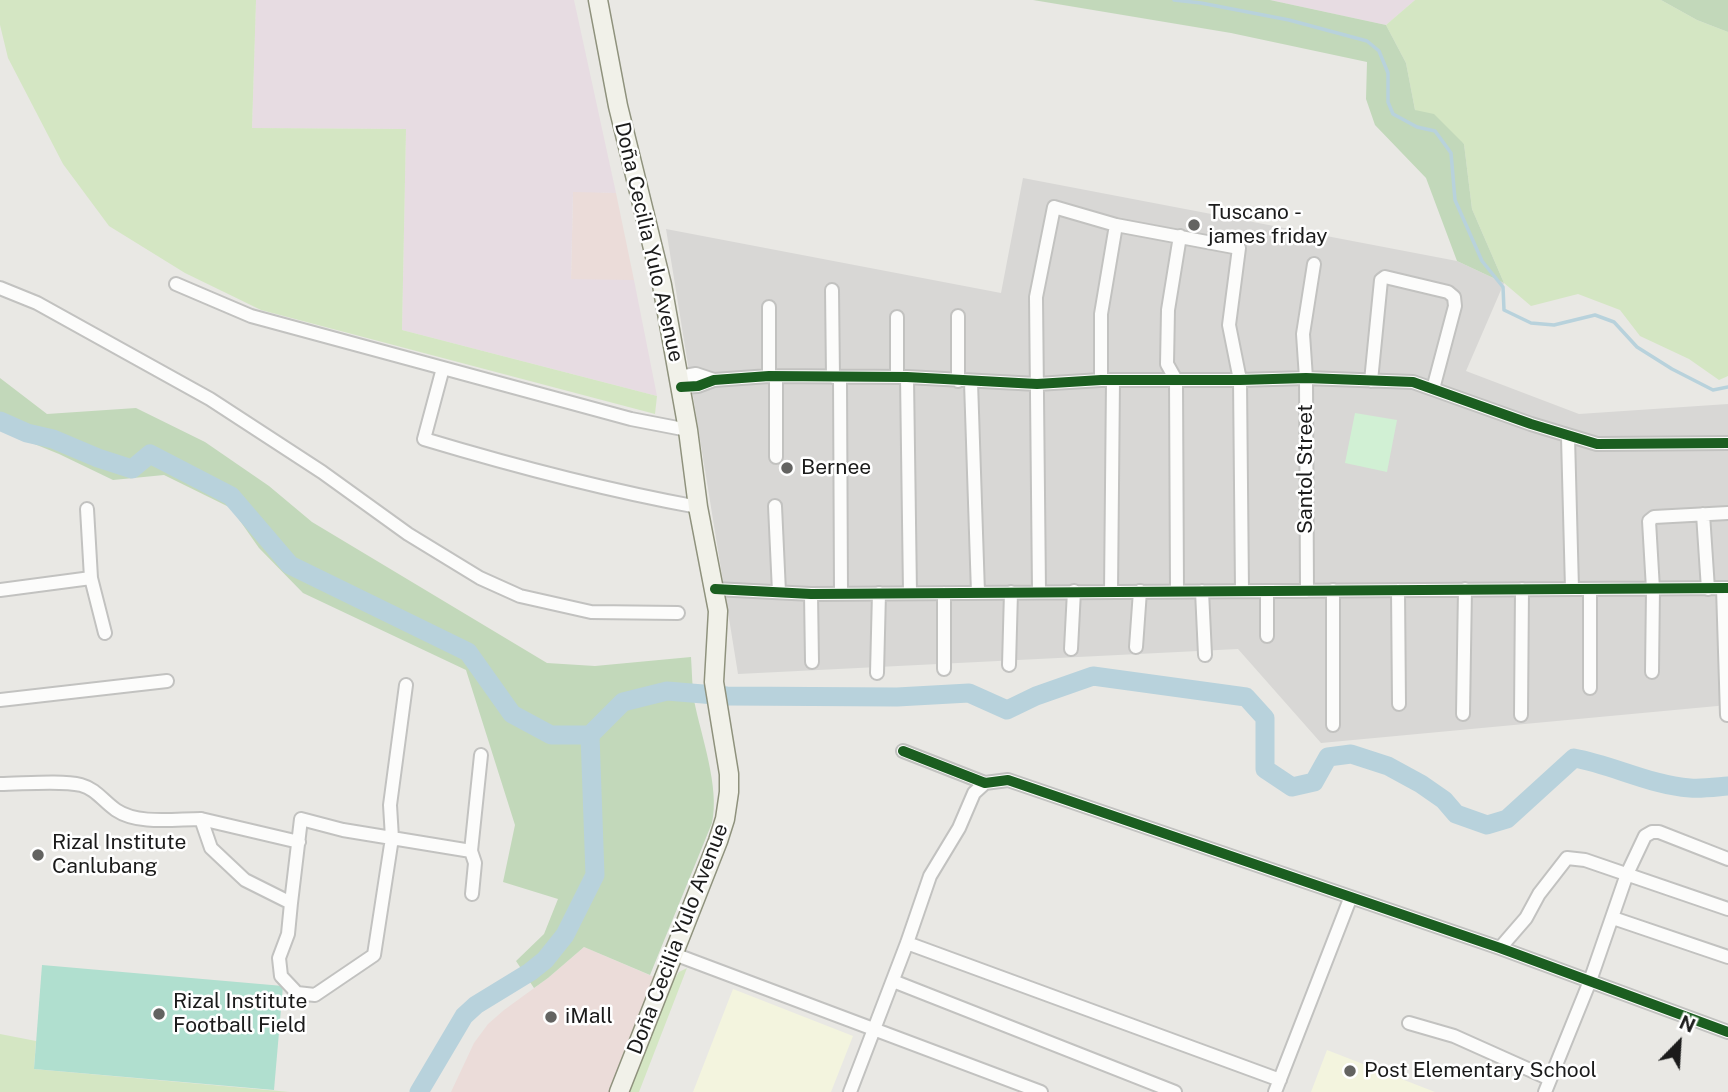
<!DOCTYPE html>
<meta charset="utf-8">
<style>
body{margin:0}
#map{position:relative;width:1728px;height:1092px;overflow:hidden;background:#e9e8e4;font-family:"Public Sans",sans-serif}
canvas{display:block}
.north{position:absolute;left:1644px;top:1008px;width:70px;height:70px;-webkit-text-stroke:5px #fff;paint-order:stroke;rotate:24deg;font-size:19px;font-weight:700;line-height:28px;text-align:center;color:#1b1b1b}
.north::after{content:'';display:block;margin:auto;width:24px;height:32px;background:#1b1b1b;clip-path:polygon(50% 0,100% 100%,50% 72%,0 100%)}
</style>
<div id="map">
<canvas width="1728" height="1092"></canvas>
<div class="north">N</div>
</div>
<script>
const ctx = document.querySelector('canvas').getContext('2d');
ctx.lineJoin = 'round';
function fillPath(path, color) { ctx.fillStyle = color; ctx.fill(path, 'evenodd'); }
function trace(path, color, width, dash) { ctx.strokeStyle = color; ctx.lineWidth = width; ctx.lineCap = dash ? 'butt' : 'round'; ctx.setLineDash(dash || []); ctx.stroke(path); }
function write(font, color, halo, rows, align = 'center') {
  ctx.font = font + ' "Public Sans",sans-serif'; ctx.lineWidth = 5; ctx.setLineDash([]); ctx.textBaseline = 'middle'; ctx.strokeStyle = halo; ctx.fillStyle = color; for (const [text, x, y, turn = 0] of rows) {
    ctx.save(); ctx.translate(x, y); ctx.rotate((+turn || 0) * Math.PI / 180); ctx.textAlign = isNaN(turn) ? turn : align; if (halo) ctx.strokeText(text, 0, 0); ctx.fillText(text, 0, 0); ctx.restore();
  }
}
fillPath(new Path2D(`
 M1023 178 1457 261 1504 283 1466 371 1579 414 1728 404V705L1321 743 1238 649 738 674 666 229 1001 293Z`), '#d8d7d5');
fillPath(new Path2D(`
 M573 191 616 193 634 280H571Z
 M584 947 654 977 611 1092H451L474 1043 488 1024 504 1010 548 978Z`), '#ebdcd9');
fillPath(new Path2D(`
 M256 0H574L616 193 573 192 571 279 634 280 657 396 402 330 406 129 252 128Z
 M1270 0H1415L1386 25Z`), '#e7dce2');
fillPath(new Path2D(`
 M733 989 853 1036 831 1092H693Z
 M1327 1050 1435 1092H1311Z`), '#f3f4de');
fillPath(new Path2D(`
 M0 0H256L252 128 406 129 402 330 657 396 655 414 261 310 185 273 109 226 63 164 8 58 0 25Z
 M1415 0H1661L1697 20 1728 32V376L1719 380 1689 359 1640 336 1620 310 1578 294 1531 306 1504 283 1472 209 1464 144 1415 110 1406 63 1386 25Z
 M687 968 639 1092H628L672 983 679 972Z
 M0 1034 36 1041 34 1069 290 1092H0Z`), '#d4e6c3');
fillPath(new Path2D(`
 M1033 0H1270L1386 25 1406 63 1415 110 1434 114 1464 144 1472 209 1504 283 1457 261 1426 178 1375 125 1366 99 1367 62 1231 33Z
 M1661 0H1728V32L1697 20Z
 M0 378 47 414 136 408 205 442 269 486 312 522 547 663 595 666 691 657C692 671 692 686 694 700 701 736 720 787 712 823L650 975 584 947 548 978 534 988 516 961 544 934 558 899 503 882 515 825 466 670 303 593 259 548 231 508 164 475 113 480 59 454 0 430Z`), '#c2d8ba');
fillPath(new Path2D(`
 M1355 413 1397 420 1387 472 1345 463Z`), '#d1f0d4');
fillPath(new Path2D(`
 M42 965 283 986 274 1090 34 1069Z`), '#b0dfcf');
trace(new Path2D(`
 M1174 0 1201 3 1289 20 1367 41 1379 51 1388 73V102L1393 114 1417 127 1435 131 1451 153 1455 200 1482 261 1503 287 1504 310 1531 323 1554 325 1595 315 1614 322 1637 347 1672 369 1713 390 1728 387`), '#b8d2dc', 3.5);
trace(new Path2D(`
 M0 421 27 433 53 439 98 458 132 469 150 454 231 496 290 565 468 652 512 714 551 735H590
 M419 1092 464 1016 476 1005 530 972 545 960 565 935 595 875 590 735 623 702 667 691 727 696 897 697 969 693 1007 710 1036 696 1093 676 1246 697 1265 718V769L1292 787 1314 782 1328 757 1351 754 1388 766 1421 784 1444 800 1456 814 1487 825 1507 819 1574 758C1613 765 1650 785 1690 788 1702 789 1716 787 1728 786`), '#b8d2dc', 19);
const street = new Path2D(`
 M1116 225 1239 248 1229 325 1240 380 1242 591
 M176 284 251 316 443 368
 M0 288 37 303 210 399 322 472 408 534 480 578 520 596 591 612 678 613
 M832 290 833 377
 M958 316V381
 M897 317V377
 M769 376V307
 M679 377 696 374 714 380
 M907 377 910 593
 M840 378 841 593
 M1371 381 1381 280 1385 277 1448 292 1454 297 1455 306 1433 389
 M971 382 978 593
 M681 387 698 386 714 380 769 376 907 377 1037 384 1101 380H1240L1306 378 1413 382 1531 424 1597 444 1728 443
 M688 430 631 419 443 368 424 439C514 466 605 490 698 507
 M1568 437 1572 589
 M776 457V377
 M775 506 779 592
 M87 509 91 578 105 633
 M1703 514 1708 589
 M1723 588 1727 715
 M715 589 811 594 1728 588
 M1590 589V688
 M0 590 91 578
 M1398 590 1399 704
 M1039 591 1036 297 1054 207 1116 225 1101 314V380
 M1177 591 1176 380 1167 364 1168 310 1180 236
 M1202 591 1205 655
 M1307 591 1306 378 1303 334 1314 264
 M1111 592 1113 380
 M944 593V669
 M811 594 812 662
 M1267 636V591
 M1136 647 1140 591
 M1071 649 1074 591
 M1009 665 1011 592
 M1652 672 1653 589 1649 521 1654 517 1728 513
 M877 673 879 593
 M0 700 167 681
 M1463 714 1465 589
 M1521 715 1522 589
 M1333 725V590
 M903 751 985 783 1008 780 1500 948 1728 1032
 M0 784C22 784 61 780 81 785 96 789 103 801 116 810 138 825 175 819 201 819L211 848 245 880 291 903 301 819 343 830 471 851 475 863 472 894
 M201 819 299 842
 M471 851 481 755
 M291 903 288 934 279 958 281 976 297 993 315 995 374 955 392 838 390 805 406 685
 M1613 918 1728 957
 M907 943 1280 1080
 M1500 948 1526 918 1539 894 1567 858 1585 860 1728 909
 M674 954 1041 1092
 M893 981 1175 1092
 M1409 1023 1454 1036 1550 1079
 M850 1092 907 943 930 876 959 828 974 793 985 783
 M1275 1092 1350 899
 M1545 1092 1590 981 1627 874 1645 836 1652 832H1659L1728 859`);
const secondary = new Path2D(`
 M598 0 618 106 662 285 688 430 698 507 718 611 714 682 729 774V792L725 819 718 841 619 1092`);
trace(street, '#c2c2c0', 16);
trace(secondary, '#8f927d', 21);
trace(street, '#fcfcfb', 12);
trace(secondary, '#f1f1e9', 18);
trace(new Path2D(`
 M681 387 698 386 714 380 769 376 907 377 1037 384 1101 380H1240L1306 378 1413 382 1531 424 1597 444 1728 443
 M715 589 811 594 1728 588
 M903 751 985 783 1008 780 1500 948 1728 1032`), '#1b5e20', 10);
for (const [x, y, r, color] of [
 [1194,225,7,"#636361"],
 [787,468,7,"#636361"],
 [38,855,7,"#636361"],
 [159,1014,7,"#636361"],
 [551,1017,7,"#636361"],
 [1350,1071,7,"#636361"]
]) { const dot = new Path2D(); dot.arc(x, y, r, 0, 2 * Math.PI); ctx.fillStyle = color; ctx.fill(dot); trace(dot, '#fff', 2.5); }
write('21px', '#1b1b1b', '#fff', [
 ["Tuscano -",1208,213],
 ["james friday",1208,237],
 ["Bernee",801,468],
 ["Rizal Institute",52,843],
 ["Canlubang",52,867],
 ["Rizal Institute",173,1002],
 ["Football Field",173,1026],
 ["iMall",565,1017],
 ["Post Elementary School",1364,1071]
], 'left');
write('21px', '#1b1b1b', '#fff', [
 ["Doña Cecilia Yulo Avenue",649,242,77],
 ["Santol Street",1306,469,-90],
 ["Doña Cecilia Yulo Avenue",678,939,-69]
]);
</script>
